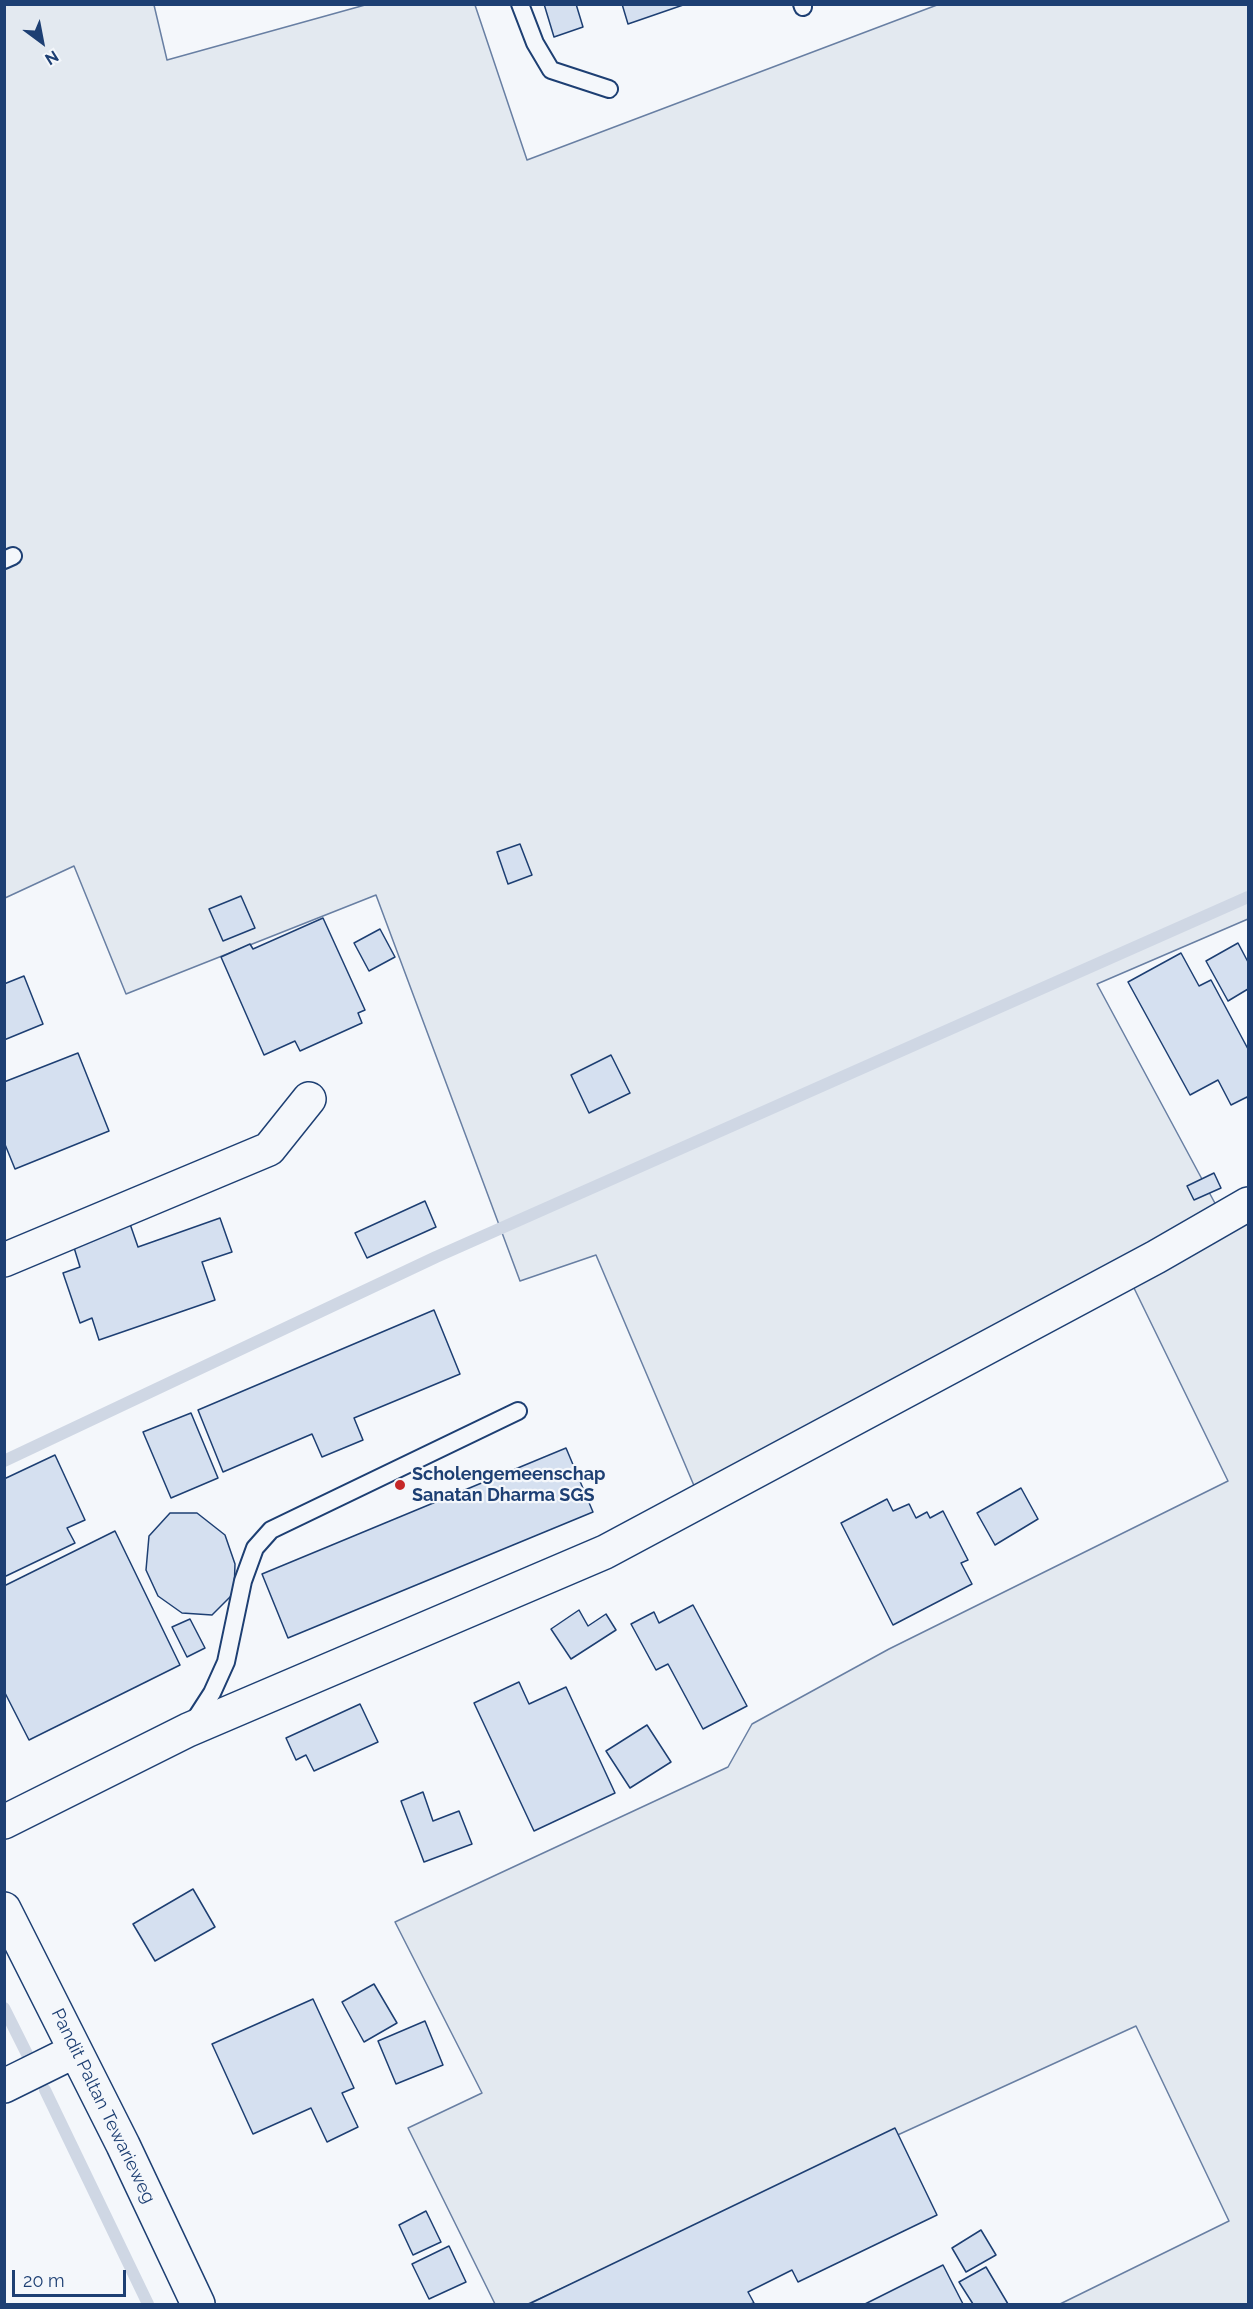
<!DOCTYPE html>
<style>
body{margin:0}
#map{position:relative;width:1253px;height:2309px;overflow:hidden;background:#f4f7fb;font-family:Raleway,sans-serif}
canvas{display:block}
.frame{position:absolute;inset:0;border:6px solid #1d3f73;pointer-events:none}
.north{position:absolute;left:12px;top:12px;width:60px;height:60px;-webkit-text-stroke:4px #f4f7fb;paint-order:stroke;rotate:148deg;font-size:16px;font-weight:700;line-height:24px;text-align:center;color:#1d3f73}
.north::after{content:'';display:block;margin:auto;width:21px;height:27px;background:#1d3f73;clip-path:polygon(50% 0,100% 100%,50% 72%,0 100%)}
.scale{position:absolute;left:12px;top:2270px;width:114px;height:27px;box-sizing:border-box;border:3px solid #1d3f73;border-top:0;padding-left:8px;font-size:18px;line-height:21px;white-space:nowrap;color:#1d3f73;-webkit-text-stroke:4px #f4f7fb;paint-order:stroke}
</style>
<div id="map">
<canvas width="1253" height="2309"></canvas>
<div class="frame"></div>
<div class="north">N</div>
<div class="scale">20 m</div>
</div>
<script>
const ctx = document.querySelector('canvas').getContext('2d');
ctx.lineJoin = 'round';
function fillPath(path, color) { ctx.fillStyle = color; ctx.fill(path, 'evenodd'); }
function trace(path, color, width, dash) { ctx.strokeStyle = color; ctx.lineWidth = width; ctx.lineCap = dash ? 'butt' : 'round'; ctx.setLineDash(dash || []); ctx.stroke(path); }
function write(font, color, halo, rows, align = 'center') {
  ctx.font = font + ' Raleway,sans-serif'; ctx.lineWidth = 4.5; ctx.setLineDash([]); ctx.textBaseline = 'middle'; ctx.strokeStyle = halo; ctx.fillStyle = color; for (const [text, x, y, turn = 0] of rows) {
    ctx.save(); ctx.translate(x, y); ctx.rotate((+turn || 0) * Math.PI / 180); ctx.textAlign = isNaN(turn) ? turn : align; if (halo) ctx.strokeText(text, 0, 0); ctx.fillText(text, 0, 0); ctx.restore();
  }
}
const green = new Path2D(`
 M4 5H154L167 60 365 5H475L527 160 937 5H1248V919L1097 984 1217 1207 695 1488 596 1255 520 1281 376 895 126 994 74 866 5 898Z
 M1248 1219V2304H1060L1229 2221 1136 2026 528 2304H495L408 2128 482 2093 395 1922 728 1767 752 1724 889 1649 1228 1481 1133 1286Z`);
fillPath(green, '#e3e9f0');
trace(green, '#687fa3', 1.5);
trace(new Path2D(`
 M4 1461 436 1257 1248 897
 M4 2008 31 2062
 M45 2090 148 2304`), '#cfd7e4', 12);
const building = new Path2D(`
 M544 4H576L583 27 554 37Z
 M622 4H686L628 24Z
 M520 844 532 875 508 884 497 852Z
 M241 896 255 928 223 941 209 909Z
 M323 918 365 1010 358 1013 362 1023 300 1051 295 1041 264 1055 221 957 250 944 253 949Z
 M380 929 395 957 369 971 354 943Z
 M1238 943 1248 962V989L1228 1001 1206 961Z
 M1181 953 1199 986 1211 980 1248 1049V1099L1247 1097 1231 1105 1218 1080 1190 1095 1128 982Z
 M24 976 43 1024 4 1040V984Z
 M78 1053 109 1131 15 1169 4 1142V1082Z
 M611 1055 630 1093 589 1113 571 1075Z
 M1214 1173 1221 1188 1194 1200 1187 1186Z
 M425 1201 436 1227 367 1258 355 1233Z
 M220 1218 232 1252 202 1262 215 1300 99 1340 92 1318 80 1323 63 1273 80 1267 72 1241 129 1221 138 1247Z
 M434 1310 460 1374 354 1418 363 1440 322 1457 312 1434 223 1472 198 1410Z
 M191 1413 218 1478 171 1498 143 1432Z
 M566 1448 593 1512 288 1638 262 1574Z
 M55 1455 85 1520 67 1528 75 1543 4 1577V1479Z
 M1021 1488 1038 1519 995 1545 977 1513Z
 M887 1499 893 1511 909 1504 916 1518 927 1512 930 1518 943 1511 968 1560 961 1563 972 1584 893 1625 841 1523Z
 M170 1513H197L225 1535 235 1564 234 1593 212 1615 182 1613 158 1596 146 1570 149 1536Z
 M115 1531 180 1665 29 1740 4 1691V1586Z
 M693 1605 747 1706 703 1729 668 1664 656 1670 631 1624 654 1612 659 1623Z
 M579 1610 588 1626 606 1614 616 1630 571 1659 551 1629Z
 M190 1619 205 1648 187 1657 172 1627Z
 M519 1682 529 1704 566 1687 615 1793 534 1831 474 1703Z
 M360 1704 378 1742 314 1771 306 1755 296 1760 286 1738Z
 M647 1725 671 1762 630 1788 606 1751Z
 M423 1792 433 1821 459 1811 472 1844 424 1862 401 1801Z
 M193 1889 215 1927 155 1961 133 1924Z
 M374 1984 397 2023 364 2042 342 2002Z
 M313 1999 354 2088 342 2093 358 2127 327 2142 311 2108 253 2134 212 2044Z
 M425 2021 443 2065 396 2084 378 2041Z
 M895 2128 937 2215 798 2282 792 2270 748 2292 754 2303 750 2304H529Z
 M426 2211 441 2242 413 2255 399 2225Z
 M981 2230 996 2255 966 2272 952 2248Z
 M449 2246 466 2282 429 2299 412 2264Z
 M943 2265 963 2304H865Z
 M986 2267 1008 2304H973L959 2282Z`);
fillPath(building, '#d5e0f0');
trace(building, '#1d3f73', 1.5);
const lane = new Path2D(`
 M520 4 535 43 551 70 609 89
 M802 4 803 7
 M4 560 13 556
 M192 1724 212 1693 226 1662 243 1581 255 1548 271 1530 518 1411`);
const street = new Path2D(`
 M4 1260 269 1149 309 1099
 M4 1822 188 1730 605 1552 1156 1257 1248 1204
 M4 1909 123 2145 198 2304
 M4 2086 75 2051`);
trace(lane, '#1d3f73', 20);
trace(street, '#1d3f73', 36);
trace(lane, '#f4f7fb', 16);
trace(street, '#f4f7fb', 33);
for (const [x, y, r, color] of [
 [400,1485,6,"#c62828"]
]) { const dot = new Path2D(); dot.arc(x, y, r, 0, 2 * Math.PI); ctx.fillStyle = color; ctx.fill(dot); trace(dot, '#f4f7fb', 2); }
write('bold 18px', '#1d3f73', '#f4f7fb', [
 ["Scholengemeenschap",412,1475],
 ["Sanatan Dharma SGS",412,1496]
], 'left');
write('18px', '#1d3f73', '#f4f7fb', [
 ["Pandit Paltan Tewarieweg",103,2106,64]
]);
</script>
